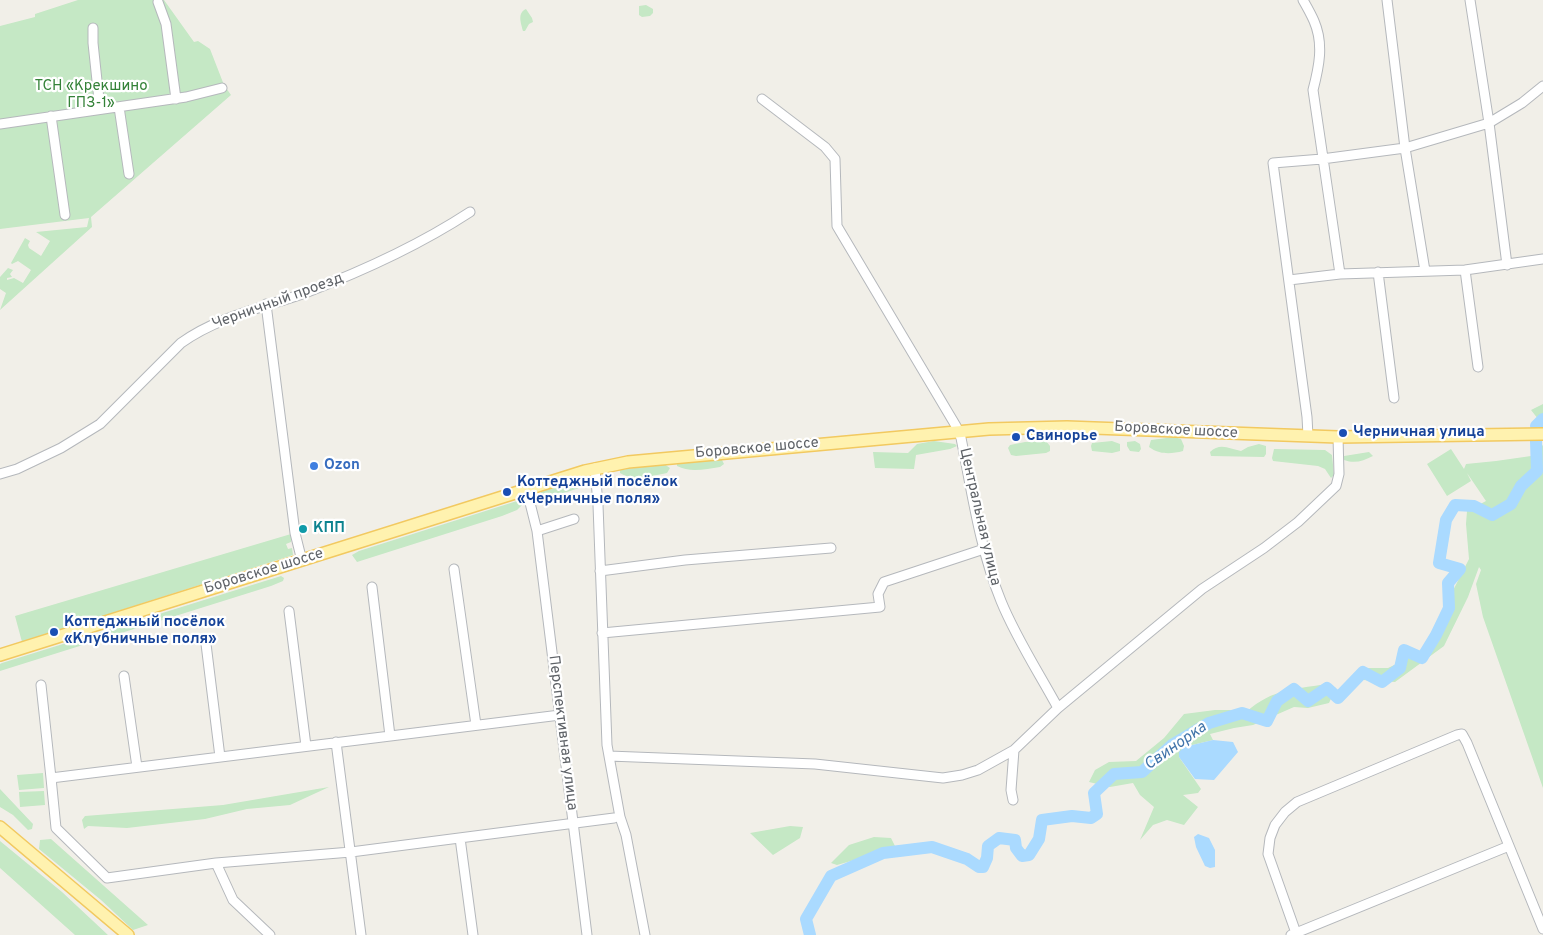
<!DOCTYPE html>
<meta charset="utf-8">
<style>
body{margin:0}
canvas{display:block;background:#f1efe8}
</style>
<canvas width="1543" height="935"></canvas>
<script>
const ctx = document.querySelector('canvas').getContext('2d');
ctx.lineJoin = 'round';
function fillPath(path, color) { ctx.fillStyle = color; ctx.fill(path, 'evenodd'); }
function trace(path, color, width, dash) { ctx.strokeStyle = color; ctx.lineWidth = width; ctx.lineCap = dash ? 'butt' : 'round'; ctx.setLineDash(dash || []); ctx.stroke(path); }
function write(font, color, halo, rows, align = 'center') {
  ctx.font = font + ' Overpass,sans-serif'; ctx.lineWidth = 4.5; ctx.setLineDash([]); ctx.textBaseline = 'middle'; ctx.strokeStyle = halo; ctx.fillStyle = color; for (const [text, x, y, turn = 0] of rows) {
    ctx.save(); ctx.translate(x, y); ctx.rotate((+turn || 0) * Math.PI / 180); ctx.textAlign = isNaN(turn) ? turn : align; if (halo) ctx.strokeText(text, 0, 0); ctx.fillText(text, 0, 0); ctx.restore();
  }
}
fillPath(new Path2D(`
 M78 0H164L194 42 198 41 210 49 224 85 231 95 91 217 92 227 0 310 6 293 0 289V277L8 268 13 270 10 274 12 277 7 278V280L14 278 23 283 31 270 18 261 12 264 11 263 25 238 30 241 28 245 29 248 41 256 50 241 36 232 87 227 89 218 0 229V26L35 17V14Z
 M646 5 653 9V13L650 16 642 17 639 15V6Z
 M526 9 532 18 533 22 529 24 525 31H523C521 23 517 13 526 9Z
 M1543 404V424H1542L1531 410Z
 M1174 437 1181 439 1184 446 1183 451C1171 454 1160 455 1149 447L1151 440Z
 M934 441 955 444 957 446 950 449 916 455 914 469 875 468 873 452 908 453 917 444Z
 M1046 441 1050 446V451L1046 453 1016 456 1011 455 1008 448 1010 445 1025 442Z
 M1112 441 1120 444V451L1112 453 1092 451 1091 446 1092 443Z
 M1135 441 1140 444 1141 449 1139 452 1130 451 1127 446V442Z
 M1259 444 1266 446V454L1264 457 1211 456 1210 452C1220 442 1230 449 1241 451L1248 447Z
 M1543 445V788L1483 617 1476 584 1481 570 1479 567 1468 597 1444 646 1395 682 1363 680 1365 668H1388L1419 653 1431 634 1469 559 1466 524 1467 511 1486 501 1467 473 1471 481 1447 496 1427 464 1451 449 1464 469 1466 464 1496 461 1531 456Z
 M1274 449 1325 450 1332 455 1334 475 1331 478 1325 469 1318 466 1273 461 1272 458Z
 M1369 452 1373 456C1363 461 1355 464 1344 460V456Z
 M722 460 724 464 720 467C706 469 690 473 677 466V463Z
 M664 464 670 468 667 473C651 476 634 482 620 473V470Z
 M588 478 590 481 588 485 540 501 536 499V495L543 491Z
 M522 500 524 503 517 510 502 516 357 562 352 555 359 551 517 501Z
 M291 534V542L286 544 288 549 292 548 293 555 22 642 15 616Z
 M281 576 284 578 283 581 271 586 0 671V664L2 663Z
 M1327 684 1336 688 1329 703 1308 708 1294 707 1253 725 1234 728 1210 734 1213 740 1184 747 1179 757 1201 789 1198 793 1183 795 1198 807 1184 825 1167 820 1153 825 1140 840 1154 807 1140 795 1133 783 1110 787 1089 782 1095 770 1109 762 1136 761 1164 738 1184 714 1215 710H1230L1241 717C1269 689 1290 690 1327 684Z
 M43 773 44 788 19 790 17 775Z
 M329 787 290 805 247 809 205 819 127 828 88 826 84 829 82 820 85 816 223 805Z
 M0 789 33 824 32 829 28 830 13 815 0 807Z
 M44 791 45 805 20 807 19 792Z
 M790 826 803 827 800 838 773 855 750 833Z
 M874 837 891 838 896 848 837 865 831 863 849 845Z
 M51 839 148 925 133 930 101 900 39 849 40 840Z
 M0 841 62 892 108 935H75L0 868Z`), '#c5e8c5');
fillPath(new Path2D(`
 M1213 740 1233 742 1238 752 1214 780 1195 779 1179 757V752L1184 747Z
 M1198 834 1209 838 1215 850V867L1210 868 1205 866 1196 847 1194 837Z`), '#aadaff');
trace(new Path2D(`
 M1536 426 1543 419
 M810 935 806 919 831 876 883 853 932 847 967 859 979 867H983L987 858 988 846 999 838 1015 840 1016 848 1022 856 1029 855 1039 839 1042 820 1072 816 1091 818 1097 814 1094 793 1114 774 1142 772 1172 745 1209 723 1242 713 1267 721 1277 701 1294 689 1308 701 1327 688 1338 698 1363 672 1382 682 1400 668 1404 650 1422 658 1436 635 1449 608 1448 583 1460 569 1439 563 1446 520 1455 505 1474 506 1492 515 1511 504 1521 486 1537 471 1536 441`), '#aadaff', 12);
const minor = new Path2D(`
 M1303 0C1307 7 1311 14 1314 21 1324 44 1319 67 1313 90L1340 274
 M1387 0 1405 148 1425 271
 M1470 0 1489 123 1507 265
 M158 2 166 24 176 99
 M93 28V43L100 109
 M762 99 825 147 835 159 837 226 956 426 961 438C972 492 980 550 1001 601 1016 638 1039 673 1058 708
 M119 107 129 174
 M51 116 65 215
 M0 124 186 97 222 88
 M1465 270 1478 367
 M1378 272 1394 398
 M1289 280 1340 274 1465 270 1543 259
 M266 304 295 533 302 561
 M1308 436 1307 417 1273 163 1322 159 1405 148 1489 123 1522 103 1543 86
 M595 468 598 505 607 745 620 817 626 835 645 935
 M0 474 17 469 61 448 100 424 181 343C219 316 263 308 305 293 363 271 418 246 470 212
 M527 491 537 531 587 935
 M537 531 574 519
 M454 569 476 725
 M600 571 685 560 831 548
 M372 587 390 736
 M289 611 306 746
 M602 633 880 607 878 594 884 582 984 549
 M206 644 220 757
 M124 676 137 767
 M41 685 51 778 560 715
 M336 742 361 935
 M609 756 815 764 943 778 962 775 978 770 1014 750 1058 708 1202 589 1264 548 1298 522 1336 486 1339 474 1338 437
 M51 778 56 828 107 878 216 863 351 852 614 818
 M1013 800 1011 790 1014 750
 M460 838 473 935
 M216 863 233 900 270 935
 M1296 933 1268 854 1270 838 1275 825 1285 812 1297 802 1457 735 1462 734 1467 743 1543 929
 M1291 935 1509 846`);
const major = new Path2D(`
 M0 655 585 471 628 462 989 429 1067 427 1338 437 1543 434
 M0 827 128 935`);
trace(minor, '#b5b8bc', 11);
trace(major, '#f2c960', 14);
trace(minor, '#fff', 9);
trace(major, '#fff2af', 11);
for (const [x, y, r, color] of [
 [1343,433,5,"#1a4fb4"],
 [1016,437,5,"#1a4fb4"],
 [314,466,5,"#3f7fe0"],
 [507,492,5,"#1a4fb4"],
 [303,529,5,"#0f9aa8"],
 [54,632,5,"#1a4fb4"]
]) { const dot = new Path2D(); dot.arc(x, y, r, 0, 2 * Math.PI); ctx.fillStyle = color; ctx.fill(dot); trace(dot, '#fff', 2); }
write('15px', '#348238', '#fff', [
 ["ТСН «Крекшино",91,87],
 ["ГПЗ-1»",91,104]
]);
write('15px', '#5f6368', '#fff', [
 ["Черничный проезд",278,302,-20],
 ["Боровское шоссе",1176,431,3],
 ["Боровское шоссе",757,449,-5],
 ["Центральная улица",979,517,77],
 ["Боровское шоссе",264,572,-17],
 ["Перспективная улица",562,733,83]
]);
write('bold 15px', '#164399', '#fff', [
 ["Черничная улица",1353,433],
 ["Свинорье",1026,437],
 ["Коттеджный посёлок",517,483],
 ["«Черничные поля»",517,500],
 ["Коттеджный посёлок",64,623],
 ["«Клубничные поля»",64,640]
], 'left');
write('bold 15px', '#366cbe', '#fff', [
 ["Ozon",324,466]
], 'left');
write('bold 15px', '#0d838f', '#fff', [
 ["КПП",313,529]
], 'left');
write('italic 16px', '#4174aa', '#fff', [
 ["Свинорка",1176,747,-35]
]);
</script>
